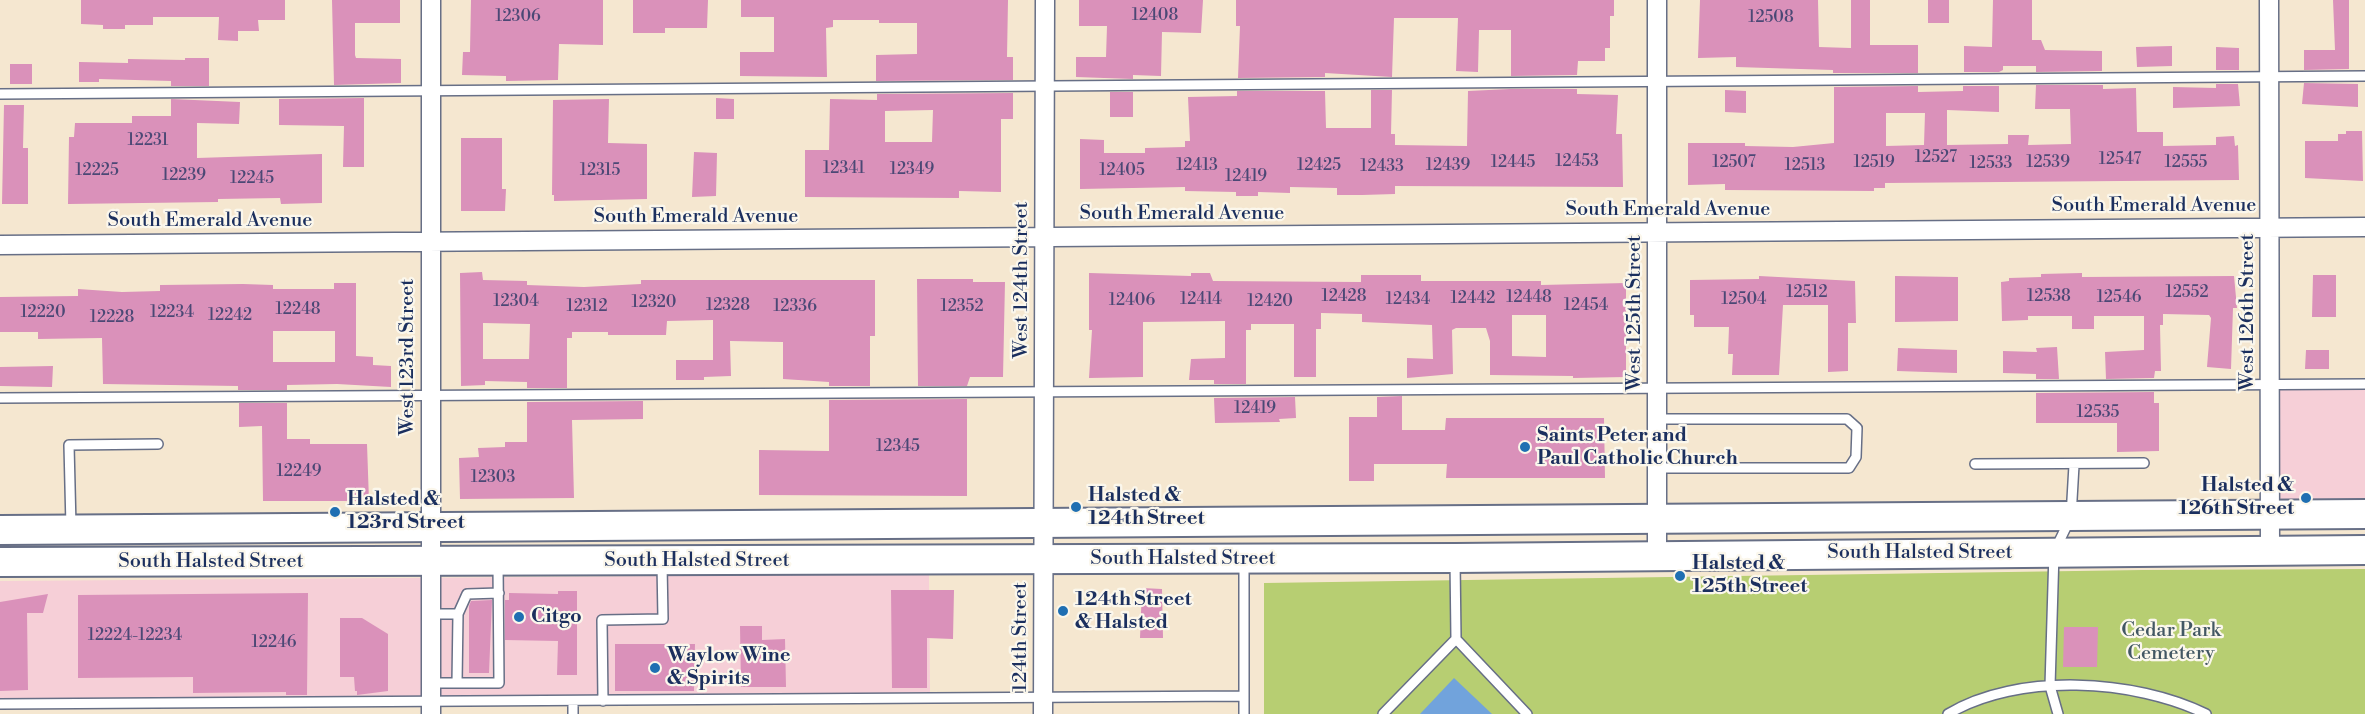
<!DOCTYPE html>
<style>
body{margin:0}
canvas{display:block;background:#f5e7d0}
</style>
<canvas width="2365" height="714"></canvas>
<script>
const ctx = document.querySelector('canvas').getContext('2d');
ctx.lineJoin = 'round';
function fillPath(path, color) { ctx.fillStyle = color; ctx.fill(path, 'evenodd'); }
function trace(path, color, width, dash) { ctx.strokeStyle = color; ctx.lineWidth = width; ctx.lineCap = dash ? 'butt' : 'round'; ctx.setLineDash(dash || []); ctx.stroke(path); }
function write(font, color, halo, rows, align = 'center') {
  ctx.font = font + ' "Libre Bodoni",serif'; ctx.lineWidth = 4.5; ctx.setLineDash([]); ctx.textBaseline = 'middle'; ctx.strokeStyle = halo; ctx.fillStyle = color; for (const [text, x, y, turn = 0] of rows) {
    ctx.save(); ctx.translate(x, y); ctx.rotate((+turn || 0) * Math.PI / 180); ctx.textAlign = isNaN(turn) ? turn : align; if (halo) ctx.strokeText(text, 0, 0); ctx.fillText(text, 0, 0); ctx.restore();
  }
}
fillPath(new Path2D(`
 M2365 382V501L2272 502 2274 383Z
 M929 574 930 695 0 702V581Z`), '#f6cfd7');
fillPath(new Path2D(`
 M2365 569V714H1264V583L2143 570Z`), '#b7ce72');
fillPath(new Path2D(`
 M1454 678 1492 714H1420Z`), '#71a3dc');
fillPath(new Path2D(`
 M81 0H285V20H258L259 31H238V41L218 40 219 17H153V25H125V29H103V25L81 24Z
 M332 0H400V23H355V55L356 58 401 59V83L334 85Z
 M471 0H603V45L559 44 558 80 506 81V76L462 75 463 52H470Z
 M633 0H708L707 28H665V33H633Z
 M741 0H1008L1007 57H1013V80L876 81V55L917 54V23H879V20H833V27L826 28 827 77 740 76V52H774V17H741Z
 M1079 0H1203L1201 33 1162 32 1161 76 1133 75V79L1076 77V57H1106L1107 26H1079Z
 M1236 0H1614V16H1610V48H1605V61H1578L1577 75 1511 76V30H1479L1478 72 1456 71 1458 18H1394L1392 77 1325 73V77L1238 78 1240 26H1236Z
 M1700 0H1818L1819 47 1851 48V0H1870V45H1918V73H1833V70L1736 67V57L1698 58Z
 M1928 0H1949V23H1928Z
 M1993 0H2032V40H2041L2045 50 2102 51V71L2036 72V66H2003V70L1999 72H1964V46L1992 47Z
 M2333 0H2349V69L2304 70V50H2335Z
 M2172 46V66L2137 67 2136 47Z
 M2216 47 2239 48V70H2216Z
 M185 58H209V86H171V81L99 79V82H79V62L128 63V59L185 60Z
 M10 64H32V84H10Z
 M2304 83 2358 84V107L2302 104Z
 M2216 84H2238L2240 106 2173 108V87L2216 88Z
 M2036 85H2103V89L2136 88 2137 132H2163V146L2216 145V137L2234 136 2235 146 2238 145 2239 180 1885 183V188H1874V191L1725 190V184L1688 185V143H1745V146L1793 147 1834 143V87L1918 86V92L1963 91V86H1999V112L1947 110V145L2008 144V135H2029L2028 145 2071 144 2070 109H2035ZM1886 113H1925L1924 145 1886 146Z
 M1510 89H1577V94L1618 95 1616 134H1622L1623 187 1395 186V194L1362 195H1337V188L1290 187V193L1258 192V196H1236V192L1185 191V187L1080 189V139L1104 140V153H1145V148L1185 147V141H1190L1188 97 1237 96V91H1325L1326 128H1371V90H1392L1391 134H1395V145L1467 146 1468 91Z
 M1725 90 1746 91V113L1725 112Z
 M1110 92H1133V117H1110Z
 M1013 93V119H1001V192L959 191V198L805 197V150H829L830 99 877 100V94ZM933 110 932 142H885V111Z
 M364 98V167H343L344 126 279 125V99Z
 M716 98 734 99V119H716Z
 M171 99 240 102 239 124 197 123V158L322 154V203L281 204 280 198 218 199V202L68 204 69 137H74L75 123H132V116H171Z
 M609 99 608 143 647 144V199L554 201V195H552L553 100Z
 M4 105H24L23 148H28V204H2Z
 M2346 131H2362L2363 181 2305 178V141H2338V134H2346Z
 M461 138H502V189H506L505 211H461Z
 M694 152 717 153 716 196 692 197Z
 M482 272 483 280 527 281V285L584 287 641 284V280H875V336H870V386H829V382L783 379V342L730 341 731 376 704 377V380H676V360H713V320L667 321 666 335H608V332H572V338H567V388H527V382L485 381V385L461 386 460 273ZM483 323 530 324 529 359H483Z
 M1089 273 1191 276V273H1210L1213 281 1361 282V275H1421V281H1541V285L1626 283V377L1573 378V376L1490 375V341L1486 328H1456L1452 330 1453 374 1407 378V358L1433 359 1432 325 1362 322V314L1321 313V329H1316V377H1294V324H1251V330H1246V384H1214V380H1189L1191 359 1225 358V321L1143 322V377L1089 378 1092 330H1089ZM1512 315H1546V357L1512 356Z
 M2082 273V277L2234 276 2237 308H2233L2231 369 2207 367 2211 318 2209 315 2163 314V325H2160L2161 371H2155L2154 378 2106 379 2105 352 2144 350V316H2094V329H2072V316H2028V320L2002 321 2001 282 2009 281V278L2041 277V274Z
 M2313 275H2336V317H2312Z
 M1759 276 1855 281 1856 323H1848V371L1828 372V305H1783L1779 375H1732L1733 354H1728L1729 327H1694V315H1690V280L1759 279Z
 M1895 276 1958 277V321L1895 322Z
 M917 279H973V282H1005L1003 377H970L967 386H918Z
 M334 283H356V356L373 357V365L391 366V387L337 384 287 385V390H238V386L103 384 102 338 38 339V332H0V297L78 296V289L122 292 160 291V285L243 284 273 285V289H334ZM273 331H335V362H273Z
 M2057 347 2059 379H2036V374L2003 373V351L2037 352 2036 348Z
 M1898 348 1957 350V373L1897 371Z
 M2306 350H2329V369H2305Z
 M53 366 52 387 0 386V367Z
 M2154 392V403H2159V451L2117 452V423H2036V393Z
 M1402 396V430H1445L1446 418H1604L1605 478H1446L1447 464H1374V481H1349V417H1377V397Z
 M1295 397 1296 418 1279 419 1280 422 1215 423 1214 398Z
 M967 399V496L759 495V450L829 451V400Z
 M643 401V419L572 420 574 498 460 499 459 458 479 457 478 448 505 447V442H527V402Z
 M239 403H287V439H310V444H367L369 501H263L262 426 239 427Z
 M1142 588 1162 589 1163 638H1140Z
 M891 590H954L953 639 927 638V688H892Z
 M558 591H577V675H557L558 641 505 640V600H509V593L558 594Z
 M308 593 307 695H286V692L193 693V677L78 678V595Z
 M48 594 43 613H27L28 690 0 691V602Z
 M492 600 489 673H469V606L471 601Z
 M340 618H362L388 634V691L357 695V691H355L354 677H340Z
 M740 626H762V640L785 639 786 687H741Z
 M2064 627H2098L2097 667H2063Z
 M615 644H695L694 691H615Z`), '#da91ba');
const service = new Path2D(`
 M0 94 2365 76
 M0 398 2365 384
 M1657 419H1847L1857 428 1856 457 1849 468H1657
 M1975 464 2144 463
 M71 527 69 445 158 444
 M1455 560 1456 639 1527 714
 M430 614H458
 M431 683H499L498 564
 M457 683 458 614 467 594 499 593
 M573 701V714
 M603 701 602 620 663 619 662 564
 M0 704 1244 696
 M1244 714V561
 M1383 714 1456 639
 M1948 714C2018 672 2135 679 2206 714
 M2058 714 2050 686 2054 552 2071 517 2074 465`);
const minor = new Path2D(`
 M431 0V714
 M2269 0 2270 552
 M0 245 2365 227
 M1657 554V0
 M1043 714 1045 0`);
const primary = new Path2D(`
 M0 530 2365 514
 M0 562 1455 558 2365 550`);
trace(service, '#676f86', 12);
trace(minor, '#676f86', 21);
trace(primary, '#676f86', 32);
trace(service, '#fff', 9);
trace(minor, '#fff', 18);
trace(primary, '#fff', 28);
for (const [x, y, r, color] of [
 [1525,447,6,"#1f6fb2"],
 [2306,498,6,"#1f6fb2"],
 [1076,507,6,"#1f6fb2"],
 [335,512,6,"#1f6fb2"],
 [1680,576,6,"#1f6fb2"],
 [1063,611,6,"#1f6fb2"],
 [519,617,6,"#1f6fb2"],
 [655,668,6,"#1f6fb2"]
]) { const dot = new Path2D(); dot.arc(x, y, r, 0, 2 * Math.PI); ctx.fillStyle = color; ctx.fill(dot); trace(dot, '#fbf7ec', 2); }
write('16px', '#4b4875', null, [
 ["12408",1155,16],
 ["12306",518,17],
 ["12508",1771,18],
 ["12231",148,141],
 ["12527",1936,158],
 ["12547",2120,160],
 ["12453",1577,162],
 ["12445",1513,163],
 ["12507",1734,163],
 ["12519",1874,163],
 ["12539",2048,163],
 ["12555",2186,163],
 ["12533",1991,164],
 ["12413",1197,166],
 ["12425",1319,166],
 ["12439",1448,166],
 ["12513",1805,166],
 ["12433",1382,167],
 ["12341",844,169],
 ["12349",912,170],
 ["12225",97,171],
 ["12315",600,171],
 ["12405",1122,171],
 ["12239",184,176],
 ["12419",1246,177],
 ["12245",252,179],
 ["12512",1807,293],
 ["12552",2187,293],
 ["12428",1344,297],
 ["12538",2049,297],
 ["12448",1529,298],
 ["12546",2119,298],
 ["12442",1473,299],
 ["12414",1201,300],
 ["12434",1408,300],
 ["12504",1744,300],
 ["12406",1132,301],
 ["12304",516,302],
 ["12420",1270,302],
 ["12320",654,303],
 ["12328",728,306],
 ["12454",1586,306],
 ["12312",587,307],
 ["12336",795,307],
 ["12352",962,307],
 ["12248",298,310],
 ["12220",43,313],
 ["12234",172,313],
 ["12242",230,316],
 ["12228",112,318],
 ["12419",1255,409],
 ["12535",2098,413],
 ["12345",898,447],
 ["12249",299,472],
 ["12303",493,478],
 ["12224-12234",135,636],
 ["12246",274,643]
]);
write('20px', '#1b2f5e', '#fbf7ec', [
 ["South Emerald Avenue",2154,206],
 ["South Emerald Avenue",1668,210],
 ["South Emerald Avenue",1182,214],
 ["South Emerald Avenue",696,217],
 ["South Emerald Avenue",210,221],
 ["West 124th Street",1022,280,-90],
 ["West 126th Street",2248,312,-90],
 ["West 125th Street",1635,313,-90],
 ["West 123rd Street",408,357,-90],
 ["South Halsted Street",1920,553],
 ["South Halsted Street",1183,559],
 ["South Halsted Street",697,561],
 ["South Halsted Street",211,562],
 ["124th Street",1021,637,-90]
]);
write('bold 20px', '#1b2f5e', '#fbf7ec', [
 ["Saints Peter and",1537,436],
 ["Paul Catholic Church",1537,459],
 ["Halsted &",2294,486,"right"],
 ["126th Street",2294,509,"right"],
 ["Halsted &",1088,496],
 ["124th Street",1088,519],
 ["Halsted &",347,500],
 ["123rd Street",347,523],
 ["Halsted &",1692,564],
 ["125th Street",1692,587],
 ["124th Street",1075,600],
 ["& Halsted",1075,623],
 ["Citgo",531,617],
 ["Waylow Wine",667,656],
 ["& Spirits",667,679]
], 'left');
write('20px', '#425763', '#fbf7ec', [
 ["Cedar Park",2171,631],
 ["Cemetery",2171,654]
]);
</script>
